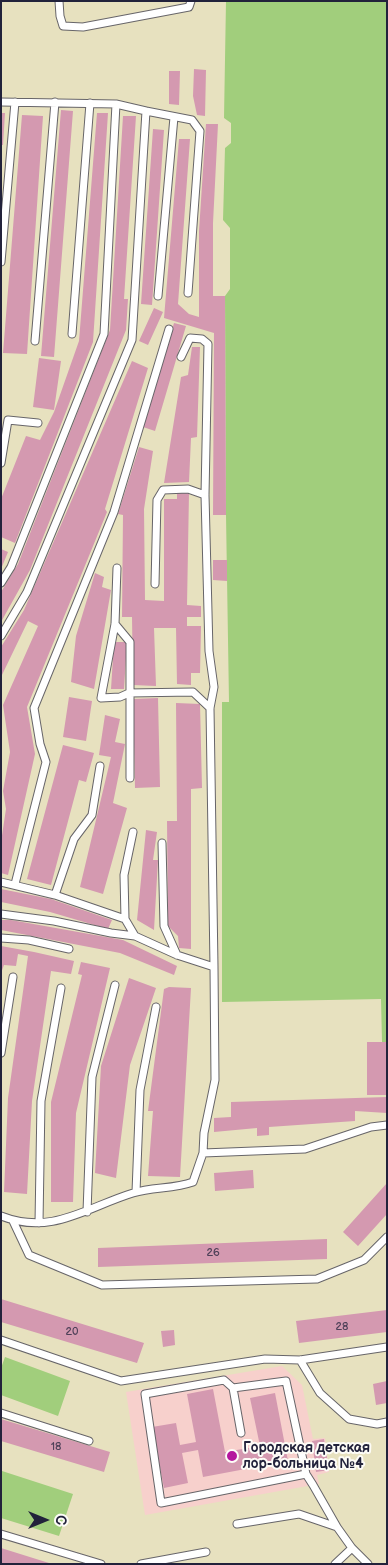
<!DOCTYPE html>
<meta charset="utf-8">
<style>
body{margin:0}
#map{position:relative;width:388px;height:1565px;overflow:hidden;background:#e7e1bf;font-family:"Balsamiq Sans",sans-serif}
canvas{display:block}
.frame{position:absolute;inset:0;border:2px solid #22223b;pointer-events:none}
.north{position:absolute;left:20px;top:1495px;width:50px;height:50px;-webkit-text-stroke:4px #fdfcf7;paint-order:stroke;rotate:90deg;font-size:14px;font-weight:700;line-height:20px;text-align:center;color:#22223b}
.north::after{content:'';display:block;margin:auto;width:18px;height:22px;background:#22223b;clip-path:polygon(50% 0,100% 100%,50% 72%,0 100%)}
</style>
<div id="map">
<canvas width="388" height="1565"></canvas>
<div class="frame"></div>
<div class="north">С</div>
</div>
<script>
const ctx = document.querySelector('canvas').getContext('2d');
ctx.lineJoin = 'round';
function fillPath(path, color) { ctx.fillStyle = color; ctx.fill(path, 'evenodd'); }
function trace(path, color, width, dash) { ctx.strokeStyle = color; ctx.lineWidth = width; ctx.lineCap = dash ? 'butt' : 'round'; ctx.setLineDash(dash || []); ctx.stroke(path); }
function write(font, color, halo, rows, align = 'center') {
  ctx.font = font + ' "Balsamiq Sans",sans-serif'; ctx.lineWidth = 4; ctx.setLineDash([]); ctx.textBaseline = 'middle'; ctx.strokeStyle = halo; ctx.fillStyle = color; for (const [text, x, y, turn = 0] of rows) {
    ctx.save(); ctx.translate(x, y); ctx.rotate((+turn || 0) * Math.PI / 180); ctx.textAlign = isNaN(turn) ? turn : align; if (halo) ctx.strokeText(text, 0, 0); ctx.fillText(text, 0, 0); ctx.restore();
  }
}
fillPath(new Path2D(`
 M282 1366 302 1385 313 1439 325 1438 329 1472 317 1475 319 1484 145 1515 126 1392Z`), '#f7d0cc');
fillPath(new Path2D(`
 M226 1H387V1042H382L381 999 222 1002V702H229L226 515 225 296 230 289V228L223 220 225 148 231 143V123L224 118Z
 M5 1357 70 1381 58 1416 1 1395V1368Z
 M2 1471 73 1494 59 1536 1 1518V1475Z`), '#a1ce7c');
fillPath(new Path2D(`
 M194 69 206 70 205 116 197 115 193 96Z
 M169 71H180L179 105 169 104Z
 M61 110 73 111 54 357 41 356Z
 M1 113H5L3 145H1Z
 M97 113H108L93 342 15 543 1 537V499L26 436 40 440 54 412 79 341Z
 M22 115 43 116 27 354 3 353Z
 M123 116H136L124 299H128L126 330 30 570 1 622V592L18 564 110 330Z
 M206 124H218L213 223V296H225L226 515H213L214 333 164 318 179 139H190L178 304 189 314 199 317V231Z
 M153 129 164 130 152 305 141 304Z
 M154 308 163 312 148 345 139 341Z
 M174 323 186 326 155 431 143 427Z
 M192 347H200L197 437 191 438 189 482 164 483 181 377 188 375Z
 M39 358 61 361 54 410 33 407Z
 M132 361 148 368 105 509 107 512 27 707 35 754 8 875 1 873V842L6 809 3 791 10 752 3 705 38 626 28 621 1 677V647L24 610Z
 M139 447 153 451 144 509 145 600 164 601V499H177V493H189L187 605 201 606V617H187V626H201L200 673H191V685L177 684 176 628H154L156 686 133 685 132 617H122L123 515 118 514Z
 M1 549 8 552 1 569Z
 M213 560H227V581L213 580Z
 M95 573 104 577 102 587 111 590 94 689 71 682 76 636Z
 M114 642H127L124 689H111Z
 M69 697 92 701 86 741 63 737Z
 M158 698 160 787 135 788 133 699Z
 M176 703 200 704 202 788 191 789V949L179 948 178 936 168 926 167 821H177Z
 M105 715 120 719 115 742 125 744 113 803 127 808 103 894 80 887 111 757 99 755Z
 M63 745 94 753 86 782 79 780 51 885 27 879Z
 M146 830 157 832 153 860H158L154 930 137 920Z
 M1 889 51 899 112 920 108 929 50 912 1 902Z
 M1 920H11L123 940 177 966 174 975 120 953 1 930Z
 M1 946 34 952 74 961 71 974 51 971 32 1101 27 1194 4 1192 8 1098 28 956 18 954 16 966 4 965 1 973Z
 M81 962 110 968 76 1113 73 1202H51V1102L82 975 78 974Z
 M129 978 156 988 130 1065 116 1178 95 1173 101 1066Z
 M169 987 191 988 180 1177 148 1176 153 1111H148L164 989Z
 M367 1042H387V1095H367Z
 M387 1097V1113L355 1111V1121L269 1127V1135L257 1136V1128L214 1132V1118L231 1117V1102Z
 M253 1170 254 1188 215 1191 214 1173Z
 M387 1183V1214L358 1246 343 1232Z
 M327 1239V1259L98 1267V1248Z
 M1 1299 144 1343 137 1363 1 1322Z
 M387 1310V1332L299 1343 296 1321Z
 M174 1330 175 1345 163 1347 161 1331Z
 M387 1381V1403L376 1405 373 1384Z
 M213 1389 225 1452 260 1446 250 1398 275 1393 288 1461 203 1477 198 1450 182 1453 188 1483 164 1488 152 1427 176 1423 180 1445 196 1442 187 1394Z
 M1 1419 110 1452 104 1472 1 1441Z
 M324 1439 329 1470 316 1472 312 1441Z
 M1 1548 49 1563V1564H1Z`), '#d499b0');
const lane = new Path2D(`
 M59 1 60 16 63 26 83 27 189 7 191 1
 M1 102 116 104 146 111 132 340 27 592 1 636
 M146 111 192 120 200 131 188 293
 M1 262 15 102
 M158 296 174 117
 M72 334 90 103
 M35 341 55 102
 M181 357 190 338 202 339 208 344 205 495 209 651 214 687 210 708 214 967
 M1 463 8 420 38 423
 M117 568 115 624 101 698 120 697 129 693 193 692 210 708
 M1 583 11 567 104 334 116 104
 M155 584 157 500 163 490 188 489 205 495
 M115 624 130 642V778
 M162 843 164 926 177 955
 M1 882 55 895 125 919 135 936 177 955 214 967 215 1080 204 1133 203 1153 193 1182C174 1189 153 1187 133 1193 87 1207 52 1236 1 1216
 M15 884 46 762 40 744 34 708 114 512 169 329
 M55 895 74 839 92 815 100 766
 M1 914 54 921 111 933 135 936
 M125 919 124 875 133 832
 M1 938 29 940 69 949
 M1 1053 13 977
 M203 1153 305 1149 371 1127 387 1125
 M136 1192 140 1090 156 1007
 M87 1212 92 1077 115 985
 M13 1221 29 1255 102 1285 317 1279 364 1260 387 1237
 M39 1223 41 1101 61 988
 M1 1340 121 1381 265 1359 300 1360 387 1347
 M300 1360 320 1393 349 1419 377 1424 387 1422
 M233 1388 224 1380 145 1394 161 1503 306 1474
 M1 1413 89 1441
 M241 1433 233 1388 286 1381 306 1474 313 1485 337 1527
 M237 1524 299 1514 337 1527 352 1548 368 1564
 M1 1534 101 1564
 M141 1564 206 1552
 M335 1564 352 1548`);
trace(lane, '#676569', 9);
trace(lane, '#fff', 7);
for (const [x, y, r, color] of [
 [232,1456,6,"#b5179e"]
]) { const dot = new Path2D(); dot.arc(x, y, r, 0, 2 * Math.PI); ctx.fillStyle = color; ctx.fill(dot); trace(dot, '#fdfcf7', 2); }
write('11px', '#4e4058', null, [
 ["26",213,1253],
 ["28",342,1327],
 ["20",72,1332],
 ["18",56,1447]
]);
write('bold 14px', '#22223b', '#fdfcf7', [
 ["Городская детская",243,1448],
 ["лор-больница №4",243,1464]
], 'left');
</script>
